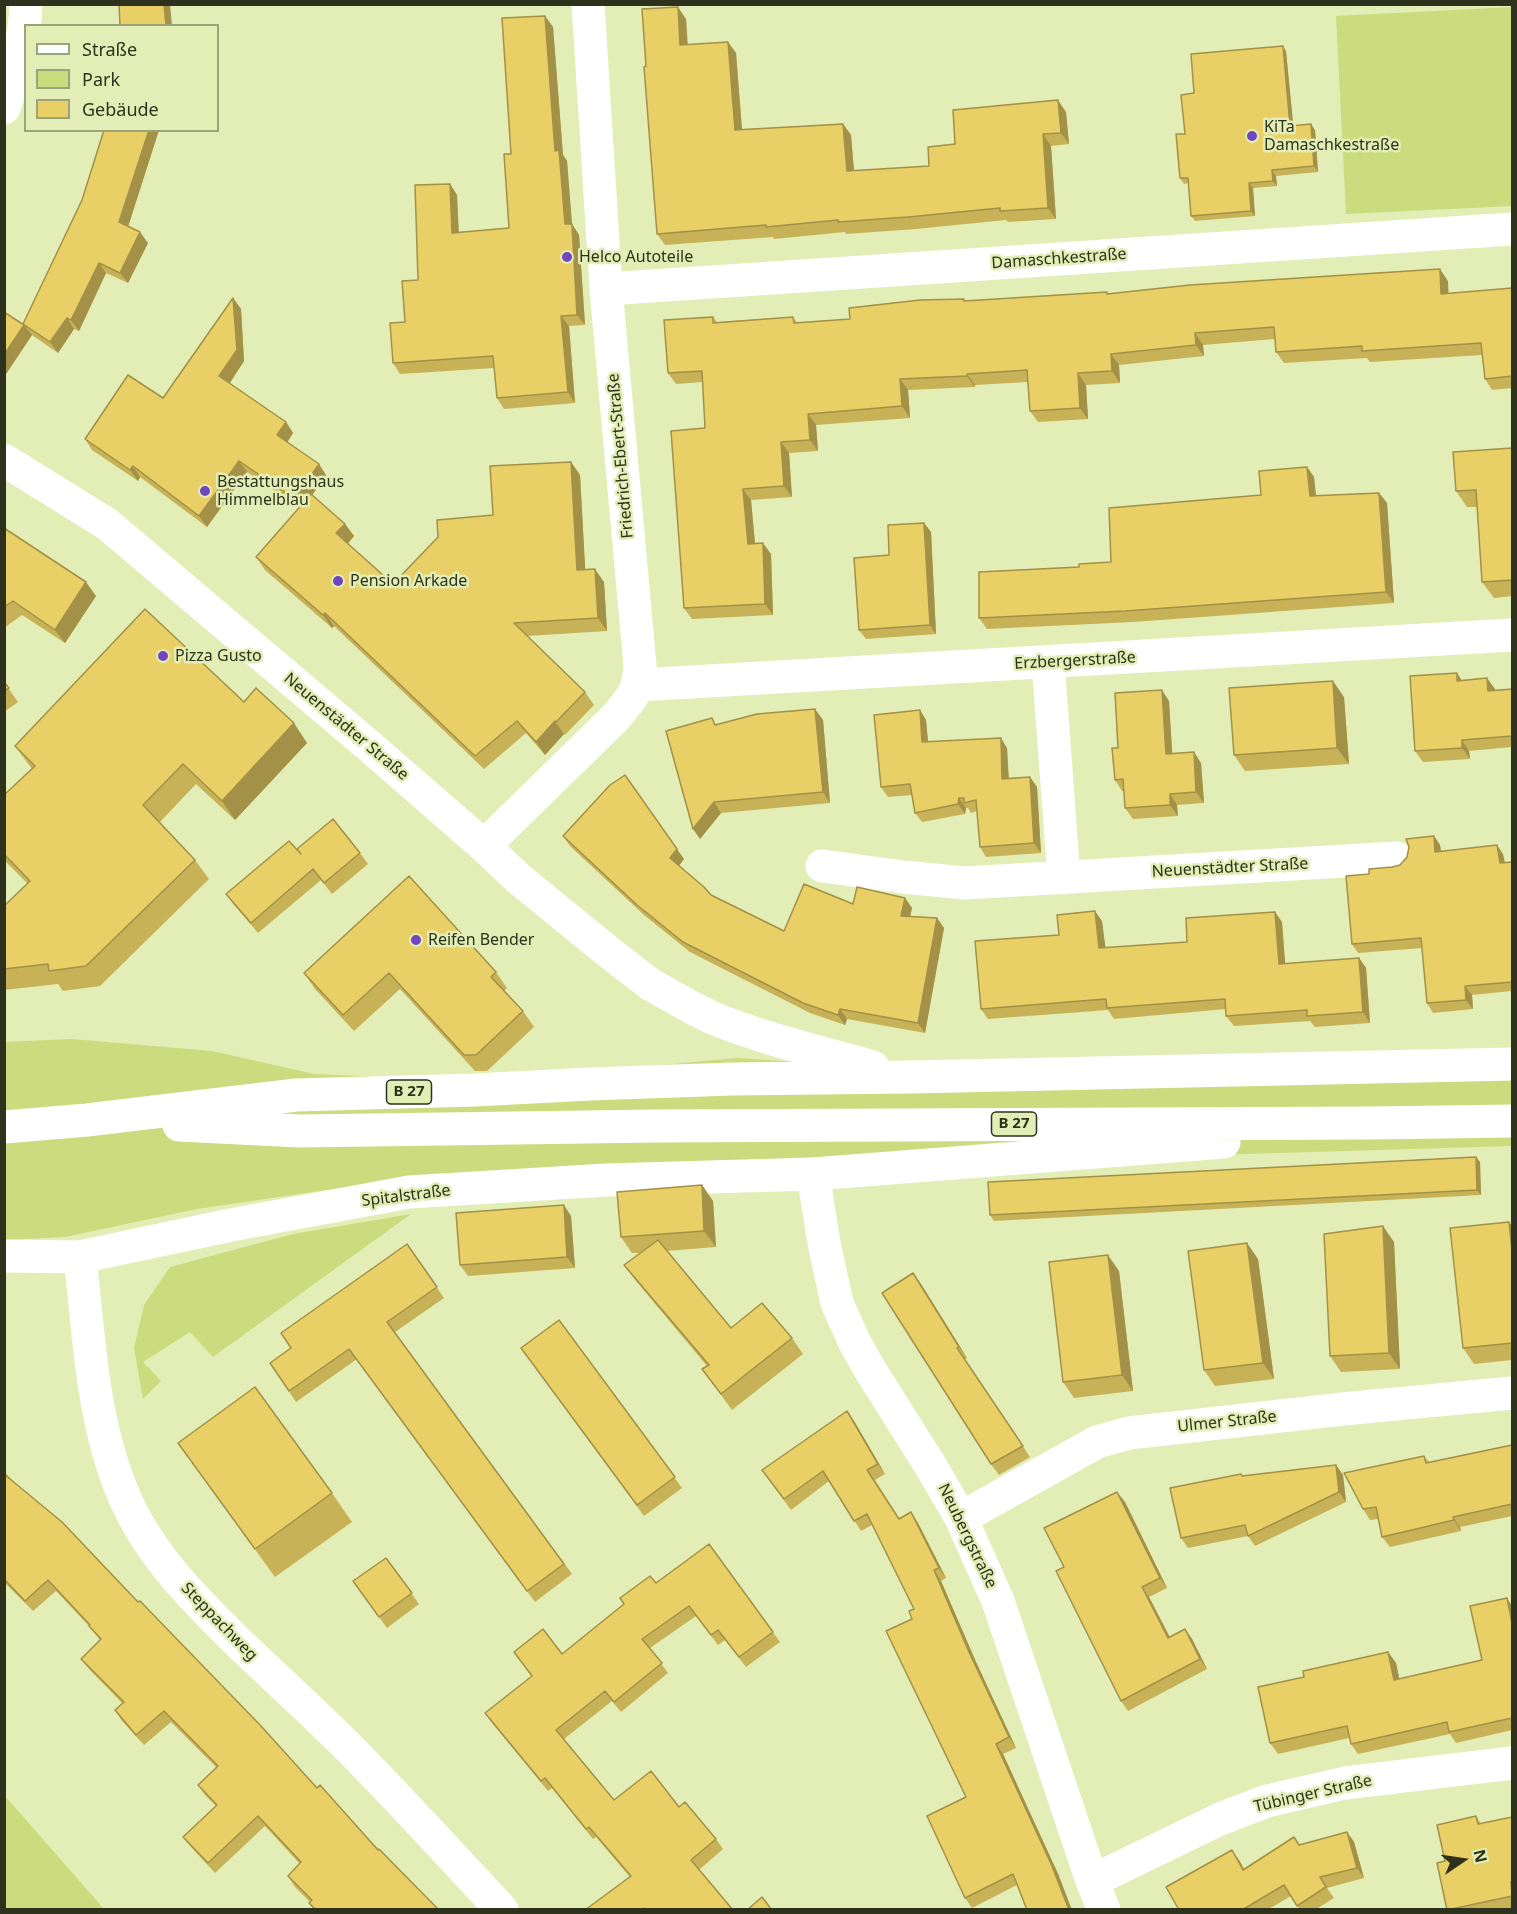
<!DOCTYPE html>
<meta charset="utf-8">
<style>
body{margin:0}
#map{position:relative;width:1517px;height:1914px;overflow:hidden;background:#e3eeb6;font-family:"Noto Sans",sans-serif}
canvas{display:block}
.frame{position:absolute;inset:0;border:6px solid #2e321c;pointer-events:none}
.legend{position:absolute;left:24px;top:24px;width:195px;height:108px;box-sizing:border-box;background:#e3eeb6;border:2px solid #9ba378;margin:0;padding:8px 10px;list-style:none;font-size:18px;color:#2e321c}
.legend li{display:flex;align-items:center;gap:12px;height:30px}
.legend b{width:30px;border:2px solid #9ba378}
.north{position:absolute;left:1433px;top:1830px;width:60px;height:60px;-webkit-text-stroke:4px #e3eeb6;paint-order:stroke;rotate:77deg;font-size:16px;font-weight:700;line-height:24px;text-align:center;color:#2e321c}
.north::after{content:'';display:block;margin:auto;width:21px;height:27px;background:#2e321c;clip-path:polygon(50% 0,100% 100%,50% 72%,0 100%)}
</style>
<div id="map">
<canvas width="1517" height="1914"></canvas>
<div class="frame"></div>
<ul class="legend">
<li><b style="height:8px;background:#fff"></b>Straße</li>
<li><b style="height:16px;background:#ccdb7e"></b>Park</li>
<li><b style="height:16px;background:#e8cf66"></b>Gebäude</li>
</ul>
<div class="north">N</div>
</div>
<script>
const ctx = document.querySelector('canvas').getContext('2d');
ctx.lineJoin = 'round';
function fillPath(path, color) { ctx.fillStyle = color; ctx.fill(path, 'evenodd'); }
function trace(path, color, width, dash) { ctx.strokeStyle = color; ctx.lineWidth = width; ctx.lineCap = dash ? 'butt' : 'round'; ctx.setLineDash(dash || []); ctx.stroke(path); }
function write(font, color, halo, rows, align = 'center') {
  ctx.font = font + ' "Noto Sans",sans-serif'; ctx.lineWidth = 5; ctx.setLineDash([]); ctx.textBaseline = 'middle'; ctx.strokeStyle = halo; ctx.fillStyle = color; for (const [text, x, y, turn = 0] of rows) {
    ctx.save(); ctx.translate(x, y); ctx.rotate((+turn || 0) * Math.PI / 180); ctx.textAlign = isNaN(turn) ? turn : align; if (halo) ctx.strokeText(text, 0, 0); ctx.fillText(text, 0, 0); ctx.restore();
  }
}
fillPath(new Path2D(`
 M1512 7V206L1346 214 1336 16Z
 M72 1039 212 1051 314 1074 481 1082 737 1058 917 1070 1512 1051V1146L810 1167 415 1177 197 1209 65 1237 5 1240 4 1042Z
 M411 1214 213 1357 190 1332 143 1362 161 1381 143 1399 134 1348 144 1305 170 1267 293 1234Z
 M5 1796 104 1909H5Z`), '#ccdb7e');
trace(new Path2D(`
 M4 108C15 75 25 40 26 4
 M606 289 1512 229
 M1048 662 1064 878
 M638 685 1512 635
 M484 846 616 717C633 696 638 693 640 666L606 289 588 4
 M822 866 903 877 965 883 1397 858
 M813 1174 824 1243 837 1303 855 1343 869 1368 930 1465 961 1518 998 1601 1092 1881 1104 1910
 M80 1257C89 1337 92 1421 124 1496 150 1557 198 1603 244 1648 279 1681 315 1714 349 1748 401 1800 451 1856 502 1910
 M961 1518 1097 1442 1129 1433 1343 1409 1512 1393
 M1092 1881 1220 1819 1267 1801 1345 1783 1512 1763`), '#fff', 33);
trace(new Path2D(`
 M4 460 107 524 368 745 484 846 519 879 611 954 650 984
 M4 1256 80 1257 231 1225 409 1192 606 1180 813 1174`), '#fff', 33);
trace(new Path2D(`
 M650 984C675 998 700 1014 728 1024 775 1042 824 1053 873 1067
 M179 1125 300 1131 656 1126 1371 1123 1512 1121
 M4 1127 87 1120 296 1095 475 1090 590 1084 732 1079 912 1077 1512 1064
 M813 1174 1224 1142`), '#fff', 33);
fillPath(new Path2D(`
 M545 16 553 27 563 155 567 161 572 224 579 235 585 325 569 326 575 403 504 409 497 398 494 368 400 374 393 363 405 322 450 184 457 195 459 232 509 228Z
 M686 19 688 45 728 42 736 53 742 130 843 124 851 135 854 171 929 166 955 144 1066 112 1069 144 1051 146 1056 219 1008 222 1006 220 916 229 846 234 845 232 774 239 773 237 665 245 657 234 646 66Z
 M1286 51 1293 126 1315 130 1318 172 1276 176 1277 186 1253 188 1255 216 1195 221 1191 216 1188 183 1184 184 1180 178 1185 134 1194 93Z
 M104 130H159L128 227 148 243 128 283 106 273 79 331 74 329 58 353 32 335 4 377V312L23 324 82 200Z
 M1448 281V293L1512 288V388L1492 390 1485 379 1482 355 1370 362 1367 358 1284 363 1276 352 1275 339 1203 345 1204 356 1119 365 1120 383 1086 385 1088 419 1038 422 1030 411 1028 382 975 385V387L908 390 910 418 816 425 818 451 789 453 792 497 751 500 755 543 771 554 773 615 692 619 684 608 705 428 703 382 676 384 668 373 713 317 717 322 793 317 797 323 850 319 966 301 1108 294Z
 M233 298 241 309 244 361 230 383 286 422 293 433 287 442 326 475 312 495 345 524 354 536 348 544 393 584 571 462 580 475 585 570 604 582 607 631 527 636 585 692 594 705 565 735 564 734 545 755 526 733 484 769 334 626 332 628 265 570 256 557 299 508 247 472 207 527 140 477 138 481 92 450 85 439 163 398Z
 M1512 448V596L1494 598 1482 582 1477 507H1467L1456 491Z
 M1307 467 1314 477 1316 496 1379 493 1387 503 1394 603 1133 622 987 629 979 618 1079 567 1111 562 1261 495Z
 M924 523 931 532 936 634 866 639 859 630 889 555Z
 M4 526 8 531 96 596 65 643 22 615 4 628Z
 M1457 673 1461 680 1487 678 1495 690 1512 689V747L1469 751 1470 759 1423 762 1415 751Z
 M4 682 18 702 4 712Z
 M1344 697 1349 764 1245 771 1234 755Z
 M1169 701 1172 754 1201 763 1204 803 1177 805 1178 816 1133 819 1125 808 1124 791H1122L1115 780 1118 748Z
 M244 702 307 743 235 820 196 784 160 822 195 860 209 879 100 986 63 991 58 984 4 990V906L28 884 4 860V795L32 769 15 746Z
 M920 710 926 720 928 742 1007 748 1009 778 1030 777 1037 787 1041 853 986 857 980 847 977 811 971 813 968 808H966L965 814 922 822 915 813 912 795 888 797 881 787Z
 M823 720 830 803 721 813 700 839 717 725Z
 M563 836 684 859 679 866 711 895 784 931 853 904 905 898 912 908 910 916 937 918 944 928 925 1033 847 1019 845 1025 810 1013 690 952 644 915 570 846Z
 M1434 836 1440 845 1441 851 1503 854 1505 862H1512V991L1472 995 1473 1009 1433 1013 1427 1003 1422 948 1358 953 1352 944 1369 874 1400 865Z
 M298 851 360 853 368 864 332 894 321 880 258 933 234 905 226 894Z
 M1102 921 1105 948 1187 942 1282 922 1285 964 1359 958 1366 968 1370 1023 1315 1027 1310 1021 1234 1026 1226 1016V1009L1114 1019 1108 1010 988 1019 981 1009 1059 935Z
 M496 972 507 988 504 991 523 1011 534 1027 487 1071H475L400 989 354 1031 315 989 304 973Z
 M1476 1157 1480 1162 1481 1195 994 1221 990 1215Z
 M702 1185 713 1201 716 1247 666 1251 731 1328 792 1338 803 1354 732 1410 702 1369 707 1366 636 1281 624 1265 641 1253H632L621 1237Z
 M571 1216 575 1268 468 1276 460 1265Z
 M1509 1222 1512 1226V1360L1474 1364 1463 1348Z
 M1394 1242 1400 1369 1341 1372 1330 1356Z
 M407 1244 444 1298 395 1332 572 1574 535 1602 357 1359 296 1402 270 1363 291 1348Z
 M1258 1259 1274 1379 1215 1386 1204 1370Z
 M1119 1271 1133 1391 1074 1398 1063 1382Z
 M921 1284 967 1358 965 1359 1030 1457 999 1475 991 1464Z
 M559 1320 682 1488 644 1516 521 1348Z
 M847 1411 854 1421 885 1474 875 1480 899 1518 911 1512 918 1523 946 1578 941 1581 976 1662 1016 1748 1003 1754 1059 1876 1017 1885 972 1908 965 1898 966 1797 912 1619 914 1609 872 1525 861 1531 829 1481 791 1510 762 1470Z
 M178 1443 332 1493 352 1522 275 1577Z
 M1512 1445V1516L1460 1527 1461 1531 1390 1547 1382 1537 1378 1519 1370 1520 1363 1509 1424 1456 1429 1462Z
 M1336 1465 1343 1475 1346 1502 1255 1546 1248 1536 1188 1548 1181 1538 1241 1474 1243 1476Z
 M4 1471 9 1477 439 1910H314L309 1903 310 1902 295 1887 288 1876 300 1864 265 1826 215 1873 191 1847 183 1837 216 1806 205 1795 198 1785 217 1768 171 1722 144 1745 122 1721 115 1710 123 1704 89 1669 81 1659 100 1640 89 1626 56 1591 33 1611 4 1582Z
 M1125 1502 1167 1588 1149 1597 1170 1637 1185 1629 1192 1639 1207 1669 1128 1711 1121 1701 1064 1567Z
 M709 1544 780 1642 746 1667 725 1640 718 1645 696 1616 650 1648 668 1673 621 1712 612 1701 564 1739 614 1800 679 1807 716 1839 723 1849 699 1870 733 1910H585L630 1877 596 1837 593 1839 552 1788 548 1791 492 1723 485 1713 656 1583Z
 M386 1558 419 1604 387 1628 353 1581Z
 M1512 1606V1730L1456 1743 1450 1734 1358 1754 1351 1744 1349 1738 1278 1754 1270 1743 1304 1677 1388 1652 1396 1663 1399 1679 1482 1660Z
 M1476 1816 1481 1824 1512 1817V1908L1506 1910H1447L1445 1861Z
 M1347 1832 1354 1842 1364 1878 1327 1888 1334 1898 1315 1910H1300L1291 1896 1267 1910H1179L1239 1860 1244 1869 1294 1837 1300 1845Z`), '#c8b258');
fillPath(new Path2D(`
 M164 4H170L172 26H166Z
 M678 7 686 19 688 57 680 45Z
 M545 16 553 27 563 155 567 161 572 225V224L579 235 585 325 577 315 555 151Z
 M728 42 736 53 743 142 735 130Z
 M1283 46 1286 51 1294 132 1290 126Z
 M1058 100 1066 112 1069 144 1061 133Z
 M843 124 851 135 855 183 847 171Z
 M1311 124 1315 130 1318 172 1314 166Z
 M149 130H159L126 233 119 222Z
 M1043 134 1051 146 1056 219 1048 208Z
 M1272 170 1276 176 1277 186 1273 181Z
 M1249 183 1253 188 1255 216 1251 211Z
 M450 184 457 195 459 243 452 233Z
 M140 232 148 243 128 283 120 273Z
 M99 263 106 273 79 331 71 320Z
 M1440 269 1448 281 1449 305 1441 294Z
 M233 298 241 309 244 361 227 387 219 376Z
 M561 316 569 326 575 403 568 392Z
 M67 318 74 329 58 353 50 342Z
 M24 325 32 335 4 377V355Z
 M1195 333 1203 345 1204 356 1196 345Z
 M1111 354 1119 365 1120 383 1112 371Z
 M1078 373 1086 385 1088 419 1080 408Z
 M967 374 975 385V387L967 376Z
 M900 379 908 390 910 418 902 406Z
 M808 414 816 425 818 451 810 440Z
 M286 422 293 433 285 446 277 435Z
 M781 442 789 453 792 497 784 486Z
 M239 461 247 472 207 527 199 516Z
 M571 462 580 475 586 583 577 570Z
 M319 464 326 475 302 510 295 499Z
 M133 466 140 477 138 481 130 470Z
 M1307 467 1314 477 1317 507 1310 496Z
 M743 489 751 500 756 555 748 544Z
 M1379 493 1387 503 1394 603 1386 592Z
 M924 523 931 532 936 634 930 625Z
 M345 524 354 536 345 546 336 533Z
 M763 543 771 554 773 615 765 604Z
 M595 569 604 582 607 631 598 618Z
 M86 582 96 596 65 643 55 630Z
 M325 613 334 626 332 628 323 615Z
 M1457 673 1464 684 1457 681Z
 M1487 678 1495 689 1496 702 1488 691Z
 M1333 681 1344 697 1349 764 1337 748Z
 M1162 690 1169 701 1173 765 1166 754Z
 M815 709 823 720 830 803 823 792Z
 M920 710 926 720 929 752 922 742Z
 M555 721 564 734 545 755 536 742Z
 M294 723 307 743 235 820 222 801Z
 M1001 738 1007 748 1009 789 1002 779Z
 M1462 740 1469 751 1470 759 1462 748Z
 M1194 752 1201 763 1204 803 1196 792Z
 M1030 777 1037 787 1041 853 1034 843Z
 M1170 794 1177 805 1178 816 1170 805Z
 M959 798 966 808 965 814 958 804Z
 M714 802 721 813 700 839 693 829Z
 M1434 836 1440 845 1442 861 1435 852Z
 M1497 845 1503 854 1506 872 1500 863Z
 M677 849 684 859 677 868 670 858Z
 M905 898 912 908 908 926 901 916Z
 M1095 911 1102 921 1107 959 1099 948Z
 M1275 912 1282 922 1286 975 1279 964Z
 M937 918 944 928 925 1033 918 1023Z
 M1359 958 1366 968 1370 1023 1363 1012Z
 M1465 986 1472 995 1473 1009 1466 1000Z
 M840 1009 847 1019 845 1025 838 1015Z
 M1476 1157 1480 1162 1481 1195 1477 1190Z
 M702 1185 713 1201 716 1247 704 1231Z
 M564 1205 571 1216 575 1268 567 1257Z
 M1509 1222 1512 1226V1251Z
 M1383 1226 1394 1242 1400 1369 1389 1353Z
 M1247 1243 1258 1259 1274 1379 1263 1363Z
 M1108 1255 1119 1271 1133 1391 1122 1375Z
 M913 1273 921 1284 967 1358 959 1347Z
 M847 1411 854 1421 885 1474 878 1464Z
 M1336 1465 1343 1475 1346 1502 1339 1492Z
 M1117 1492 1125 1502 1167 1588 1160 1578Z
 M911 1512 918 1523 946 1578 939 1568Z
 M1453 1517 1460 1527 1461 1531 1454 1520Z
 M934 1570 941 1581 976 1662 1016 1748 1009 1737 969 1652Z
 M1142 1587 1149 1597 1175 1648 1168 1638Z
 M1507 1598 1512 1606V1623Z
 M1185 1629 1192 1639 1207 1669 1200 1659Z
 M1388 1652 1396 1663 1402 1691 1394 1680Z
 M996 1744 1003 1754 1059 1876 1072 1910H1069Z
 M1347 1832 1354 1842 1364 1878 1357 1868Z
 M1232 1850 1239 1860 1250 1880 1243 1870Z`), '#a29147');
const building = new Path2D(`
 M119 4H164L166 26H120Z
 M678 7 680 45 728 42 735 130 843 124 847 171 929 166 928 147 955 144 953 110 1058 100 1061 133 1043 134 1048 208 1000 211V208L908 217 838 222V220L766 227V225L657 234 644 67 646 66 642 9Z
 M545 16 555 151 559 150 565 224H572L577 315 561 316 568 392 497 398 493 356 393 363 390 323 405 322 402 281 418 280 415 185 450 184 452 233 509 228 504 154H511L502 18Z
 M1283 46 1290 126 1311 124 1314 166 1272 170 1273 181 1249 183 1251 211 1191 216 1188 178H1180L1176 134H1185L1181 95 1194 93 1191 54Z
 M104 130H149L119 222 140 232 120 273 99 263 71 320 67 318 50 342 23 324 82 200Z
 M1440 269 1441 294 1512 288V376L1485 379 1481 343 1362 351V346L1276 352 1274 327 1195 333 1196 345 1111 354 1112 371 1078 373 1080 408 1030 411 1027 370 967 374V376L900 379 902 406 808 414 810 440 781 442 784 486 743 489 748 544 763 543 765 604 684 608 671 431 705 428 702 371 668 373 664 320 713 317V323L793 317 794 323 850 319 849 308 920 300 964 299V301L1107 292V294L1190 285Z
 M233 298 237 350 219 376 286 422 277 435 319 464 295 499 239 461 199 516 133 466 130 470 85 439 128 375 163 398Z
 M4 312 24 325 4 355Z
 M1512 448V580L1482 582 1476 490 1456 491 1453 452Z
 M571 462 577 570 595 569 598 618 514 623 585 692 556 722 555 721 536 742 517 721 475 756 325 613 323 615 256 557 311 494 345 524 336 533 393 584 438 537 437 520 493 515 490 466Z
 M1307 467 1310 496 1379 493 1386 592 1125 611 979 618V572L1079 567V564L1111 562 1109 508 1261 495 1259 471Z
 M924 523 930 625 859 630 854 558 889 555 888 525Z
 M4 528 86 582 55 630 13 601 4 607Z
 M145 609 244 702 256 688 294 723 222 801 183 764 143 805 195 860 86 966 49 971 48 964 4 969V906L30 881 4 854V795L35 766 15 746Z
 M1457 673V681L1487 678 1488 691 1512 689V736L1462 740V748L1415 751 1410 676Z
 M1333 681 1337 748 1234 755 1229 688Z
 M4 682 9 688 4 691Z
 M1162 690 1166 754 1194 752 1196 792 1170 794V805L1125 808 1123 779 1115 780 1112 748H1118L1115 693Z
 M815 709 823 792 714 802 693 829 666 731 712 718 715 725 757 714Z
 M920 710 922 742 1001 738 1002 779 1030 777 1034 843 980 847 976 800 964 803V798H959L958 804 915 813 910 784 881 787 874 715Z
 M625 775 677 849 670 858 704 887 711 895 784 931 804 884 853 904 857 887 905 898 901 916 937 918 918 1023 840 1009 838 1015 803 1003 683 942 637 905 563 836 610 785Z
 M333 819 360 853 324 883 313 869 251 923 226 894 289 841 301 854 297 849Z
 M1434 836 1435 852 1497 845 1500 863 1512 862V982L1465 986 1466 1000 1427 1003 1421 938 1352 944 1346 876 1369 874V869L1392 867 1400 865 1407 857 1409 847 1406 839Z
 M409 876 496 972 491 977 523 1011 476 1055H464L389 973 343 1015 304 973Z
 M1095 911 1099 948 1187 942 1186 918 1275 912 1279 964 1359 958 1363 1012 1307 1016V1010L1226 1016 1225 999 1107 1008 1106 999 981 1009 975 941 1059 935 1057 915Z
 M1476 1157 1477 1190 990 1215 988 1182Z
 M702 1185 704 1231 621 1237 617 1192Z
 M564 1205 567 1257 460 1265 456 1213Z
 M1509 1222 1512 1251V1343L1463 1348 1450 1228Z
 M1383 1226 1389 1353 1330 1356 1324 1234Z
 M658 1240 731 1328 762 1303 792 1338 721 1394 702 1369 709 1365 624 1265Z
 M1247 1243 1263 1363 1204 1370 1188 1251Z
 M407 1244 437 1287 387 1322 564 1564 527 1591 349 1349 289 1391 270 1363 291 1348 281 1333Z
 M1108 1255 1122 1375 1063 1382 1049 1262Z
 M913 1273 959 1347 957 1348 1023 1446 991 1464 882 1293Z
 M559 1320 675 1477 637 1505 521 1348Z
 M255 1387 332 1493 255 1549 178 1443Z
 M847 1411 878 1464 867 1470 899 1519 911 1512 939 1568 934 1570 969 1652 1009 1737 996 1744 1052 1866 1069 1910H1027L1013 1874 965 1898 927 1816 966 1797 886 1631 912 1619 909 1611 914 1609 867 1514 854 1521 823 1471 784 1499 762 1470Z
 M1512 1445V1504L1453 1517 1454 1520 1382 1537 1376 1507 1363 1509 1344 1473 1424 1456 1426 1463Z
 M1336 1465 1339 1492 1248 1536 1245 1525 1181 1538 1170 1488 1241 1474 1242 1476Z
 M4 1474 62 1522 138 1602 140 1601 171 1633 261 1726 317 1788 320 1785 378 1850 379 1849 439 1910H316L309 1903 312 1900 288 1876 301 1862 258 1816 208 1863 183 1837 217 1805 198 1785 218 1766 164 1711 136 1735 115 1710 124 1702 81 1659 101 1639 89 1626 90 1625 48 1580 25 1601 4 1579Z
 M1117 1492 1160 1578 1142 1587 1168 1638 1185 1629 1200 1659 1121 1701 1056 1571 1064 1567 1044 1528Z
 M709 1544 773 1632 739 1657 718 1630 711 1635 689 1606 642 1639 662 1663 614 1702 605 1691 556 1730 614 1800 651 1771 679 1807 685 1802 716 1839 691 1860 733 1910H645L644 1908 641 1910H585L631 1876 589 1827 586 1829 545 1778 541 1781 485 1713 532 1676 514 1652 543 1629 562 1654 624 1604 620 1598 650 1576 656 1583Z
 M386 1558 412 1593 379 1617 353 1581Z
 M1507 1598 1512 1623V1718L1449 1732 1447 1722 1351 1744 1347 1726 1270 1743 1258 1687 1304 1677 1303 1671 1388 1652 1394 1680 1482 1660 1470 1606Z
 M1476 1816 1478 1824 1512 1817V1881L1511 1882 1512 1896 1447 1910 1437 1863 1445 1861 1437 1825Z
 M1347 1832 1357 1868 1320 1877 1326 1887 1297 1906 1284 1885 1242 1910H1179L1166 1887 1232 1850 1243 1870 1294 1837 1299 1845Z
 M762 1897 772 1910H747Z`);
fillPath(building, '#e8cf66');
trace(building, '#a29147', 1.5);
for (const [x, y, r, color] of [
 [1252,136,6,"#7246be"],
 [567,257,6,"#7246be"],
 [205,491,6,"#7246be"],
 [338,581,6,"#7246be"],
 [163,656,6,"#7246be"],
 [416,940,6,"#7246be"]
]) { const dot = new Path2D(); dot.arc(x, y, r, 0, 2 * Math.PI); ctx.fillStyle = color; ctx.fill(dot); trace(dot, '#e3eeb6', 2); }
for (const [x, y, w] of [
 [409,1092,45],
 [1014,1124,45]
]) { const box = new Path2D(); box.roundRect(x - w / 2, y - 12, w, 24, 4.5); ctx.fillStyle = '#e3eeb6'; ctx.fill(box); trace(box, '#2e321c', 1.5); }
write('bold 15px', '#2e321c', null, [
 ["B 27",409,1092],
 ["B 27",1014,1124]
]);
write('16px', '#2e321c', '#e3eeb6', [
 ["KiTa",1264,127],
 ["Damaschkestraße",1264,145],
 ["Helco Autoteile",579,257],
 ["Bestattungshaus",217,482],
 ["Himmelblau",217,500],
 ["Pension Arkade",350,581],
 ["Pizza Gusto",175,656],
 ["Reifen Bender",428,940]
], 'left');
write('16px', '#2e321c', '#e3eeb6', [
 ["Damaschkestraße",1059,259,-4],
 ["Friedrich-Ebert-Straße",621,456,-95],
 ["Erzbergerstraße",1075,661,-3],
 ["Neuenstädter Straße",346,727,40],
 ["Neuenstädter Straße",1230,868,-3],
 ["Spitalstraße",406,1196,-7],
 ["Ulmer Straße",1227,1422,-6],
 ["Neubergstraße",967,1536,64],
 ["Steppachweg",219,1622,46],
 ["Tübinger Straße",1313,1794,-13]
]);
</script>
